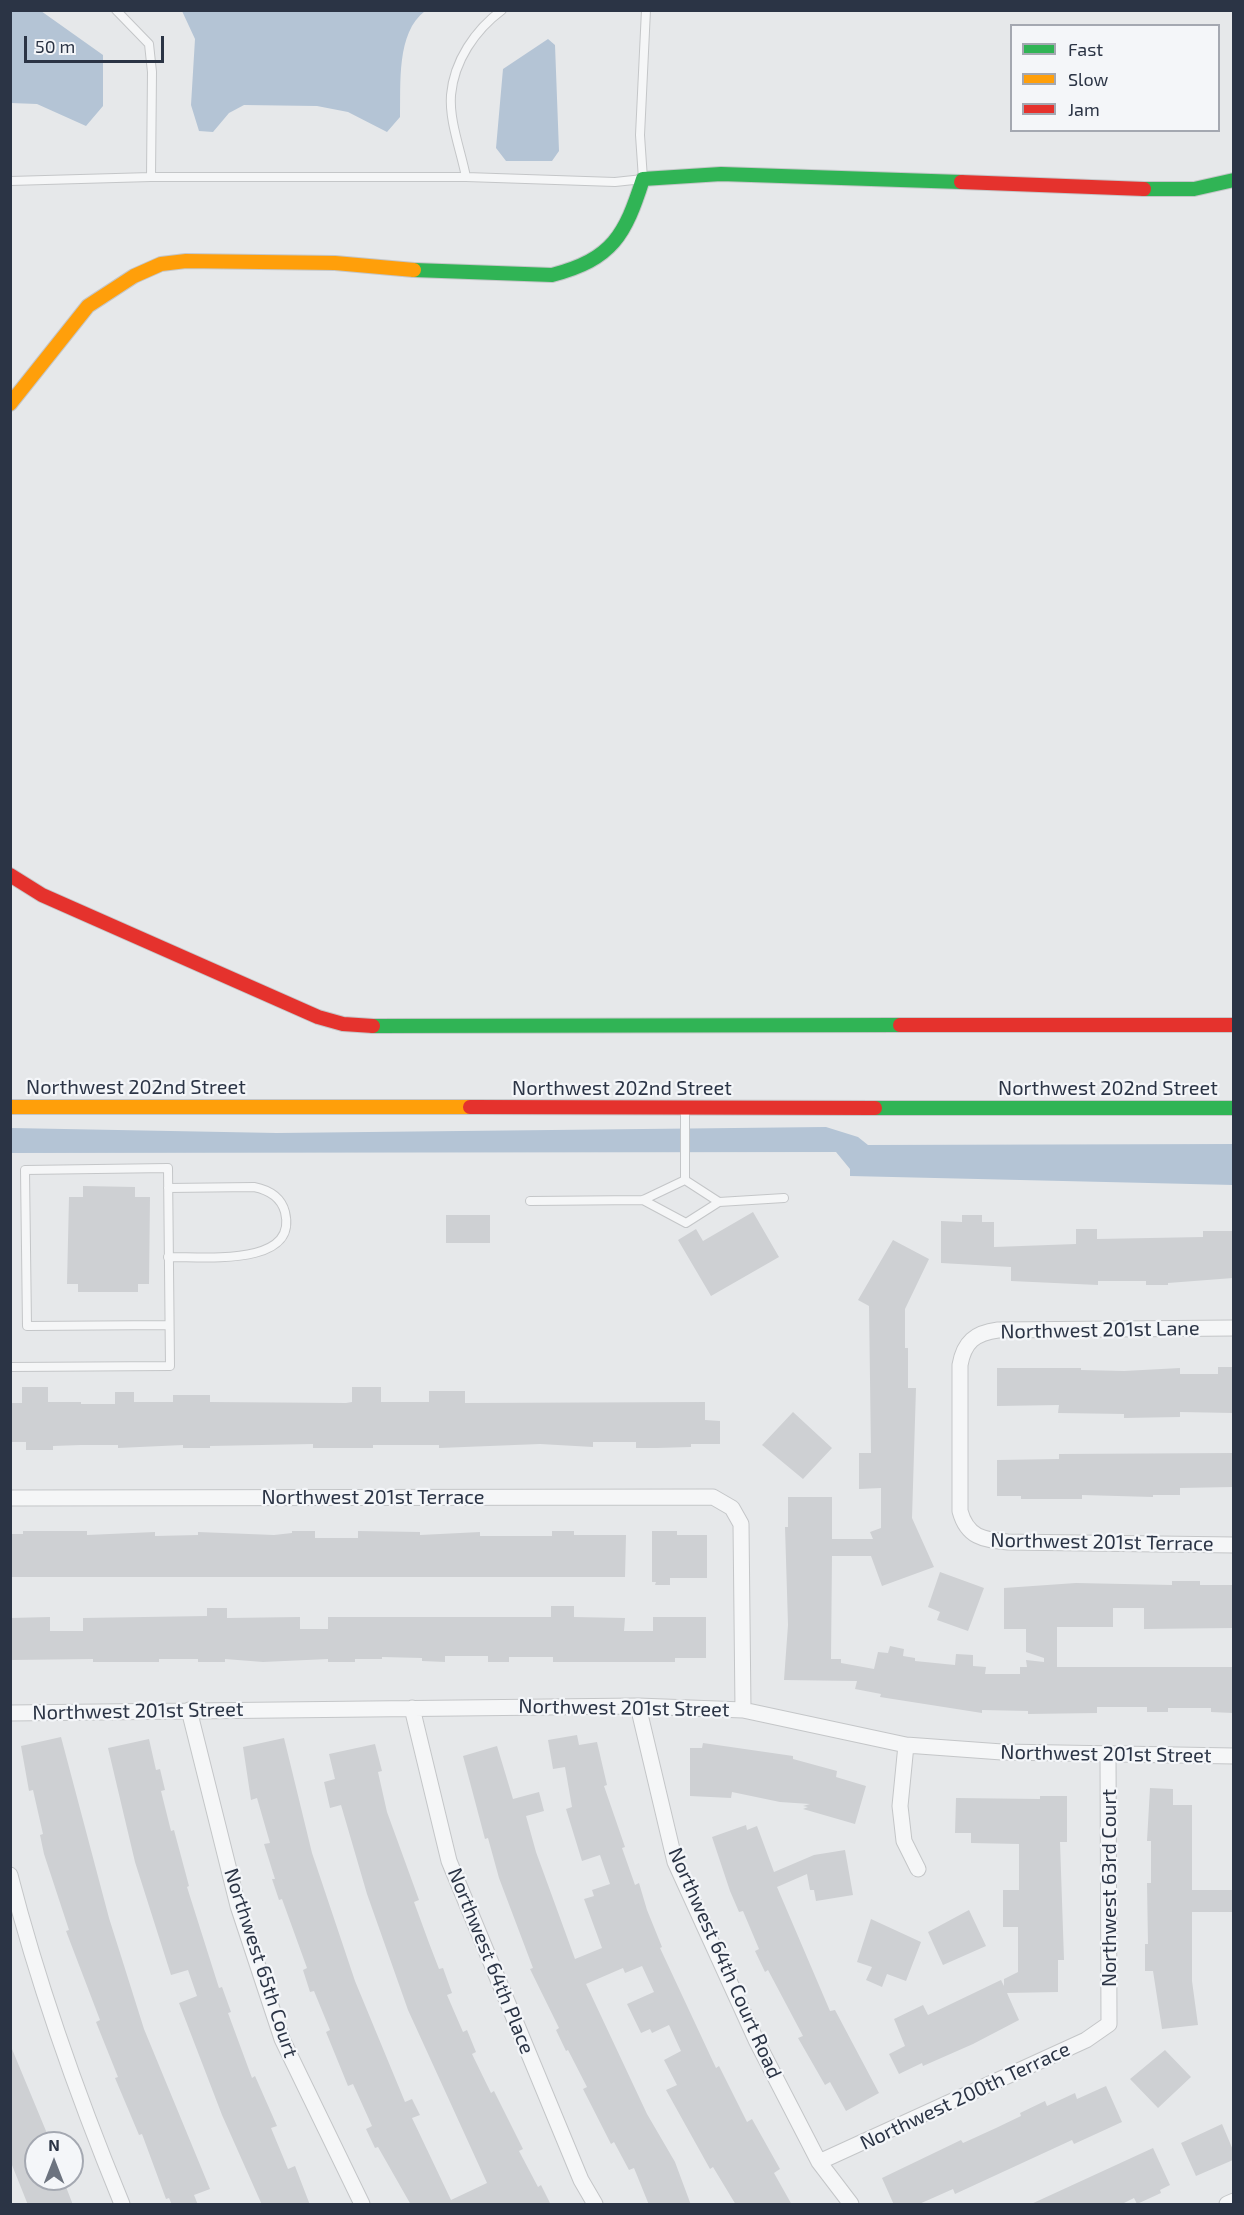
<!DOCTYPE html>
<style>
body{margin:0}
#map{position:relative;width:1244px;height:2215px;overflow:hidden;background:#e6e8ea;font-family:"Exo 2",sans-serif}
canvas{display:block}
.frame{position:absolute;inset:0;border:12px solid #2b3445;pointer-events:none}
.legend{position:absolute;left:1010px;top:24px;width:210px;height:108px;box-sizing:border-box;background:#f4f6f9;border:2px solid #a4a8b1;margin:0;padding:8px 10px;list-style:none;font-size:18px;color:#2b3445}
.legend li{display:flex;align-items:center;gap:12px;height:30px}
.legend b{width:30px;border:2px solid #a4a8b1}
.north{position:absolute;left:24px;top:2131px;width:60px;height:60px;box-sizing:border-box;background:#f4f6f9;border:2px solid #a4a8b1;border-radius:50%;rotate:0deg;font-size:16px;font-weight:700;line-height:24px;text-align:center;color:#2b3445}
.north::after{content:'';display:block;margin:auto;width:21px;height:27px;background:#6c737f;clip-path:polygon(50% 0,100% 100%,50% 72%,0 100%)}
.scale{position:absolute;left:24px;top:36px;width:140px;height:27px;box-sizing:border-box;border:3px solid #2b3445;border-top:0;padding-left:8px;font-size:18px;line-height:21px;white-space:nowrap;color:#2b3445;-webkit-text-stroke:4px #f4f6f9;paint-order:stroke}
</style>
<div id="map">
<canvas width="1244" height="2215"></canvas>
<div class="frame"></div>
<ul class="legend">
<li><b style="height:8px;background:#30b455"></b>Fast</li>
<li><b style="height:8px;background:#ff9f0a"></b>Slow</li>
<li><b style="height:8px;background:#e5322d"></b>Jam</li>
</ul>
<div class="north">N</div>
<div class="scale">50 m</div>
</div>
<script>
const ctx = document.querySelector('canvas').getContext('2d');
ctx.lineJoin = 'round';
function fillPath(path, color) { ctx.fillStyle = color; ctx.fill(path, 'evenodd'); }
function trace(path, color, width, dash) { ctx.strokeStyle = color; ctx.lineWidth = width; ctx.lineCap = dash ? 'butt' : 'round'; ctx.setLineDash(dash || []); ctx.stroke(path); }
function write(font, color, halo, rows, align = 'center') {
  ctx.font = font + ' "Exo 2",sans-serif'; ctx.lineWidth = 4.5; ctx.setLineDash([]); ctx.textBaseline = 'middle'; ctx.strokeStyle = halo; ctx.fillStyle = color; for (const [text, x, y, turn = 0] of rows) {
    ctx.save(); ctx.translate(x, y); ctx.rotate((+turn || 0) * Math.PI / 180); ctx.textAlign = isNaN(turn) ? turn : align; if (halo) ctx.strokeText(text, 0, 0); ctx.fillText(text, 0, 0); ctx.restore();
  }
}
fillPath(new Path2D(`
 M11 10 41 11 103 55V106L86 126 37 104 11 103Z
 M182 11H425C396 33 401 84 400 117L387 132 348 112 317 106 244 105 229 113 213 132 199 131 191 105 195 39Z
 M548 39 555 45 559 151 552 161H506L496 148 503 69Z
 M826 1127 858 1137 868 1145 1233 1144 1234 1185 850 1176V1169L836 1152 11 1153V1128L277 1133Z`), '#b4c4d5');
fillPath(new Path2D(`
 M83 1186 135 1187V1197H150L149 1284H138V1292H78V1284H67L69 1197H83Z
 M753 1212 779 1257 711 1296 678 1240 696 1229 703 1241Z
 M446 1215H490V1243H446Z
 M962 1215H982V1222H994V1247L1076 1244V1229H1097V1239L1203 1237V1231H1233V1278L1168 1283V1285H1146V1281H1098V1285L1011 1281V1267L941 1263V1221L962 1222Z
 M893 1240 929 1259 905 1309V1348H908V1388H916L912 1518 934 1567 882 1586 871 1556H832L831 1659H841V1663L874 1669 878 1652 888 1653 890 1646 904 1649 903 1656 915 1658V1661L955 1665 956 1654 973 1655V1666L986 1667 985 1674H1020V1667H1027L1026 1660 1044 1662V1658L1026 1652V1629H1004V1588L1076 1583 1172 1585V1581H1200V1585H1233V1628L1144 1629V1608H1113V1627H1057V1667H1233V1713L1211 1712V1708H1168V1712H1147V1707H1097V1713L1028 1714V1711L982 1710V1713L880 1697 881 1694 855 1689 857 1681 784 1680 788 1625 785 1527H788V1497H832V1539H873L870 1532 881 1528V1488L859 1489V1453H871L869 1306 858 1300Z
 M1218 1367H1233V1413L1180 1412V1417L1124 1418V1414L1058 1413 1059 1405 997 1406V1368H1081V1370L1124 1371 1180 1368V1374H1218Z
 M22 1387H48V1402H81V1404H115V1392H134V1402H173V1395H210V1402L346 1403 352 1402V1387H381V1402H429V1391H465V1403L705 1402V1420L720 1421V1444H691V1447L657 1448H636V1442H593V1447L540 1444 439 1448V1445H373V1448H313V1444L210 1446V1448H183V1445L118 1448V1445H81L53 1446V1450H26V1442H10V1403H22Z
 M793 1412 832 1448 803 1479 762 1445Z
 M1233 1453V1487L1180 1488V1495H1153V1497L1082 1495V1499H1021V1496H997V1460L1059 1459V1454Z
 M23 1531H87V1535L155 1532V1536L198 1535V1532L274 1535 292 1533V1531H315V1538H358V1531L420 1532V1535L480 1532V1536H552V1531H574V1535H626L625 1577H10V1534H23Z
 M652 1531H677V1535H707V1578H670V1585H655L656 1582H652Z
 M940 1572 984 1588 968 1631 937 1620 940 1612 928 1607Z
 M551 1606H574V1617L625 1618 624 1631H653V1617H706V1658H675V1662H553V1657H509V1662H488V1656H445V1662L422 1661V1658L382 1657V1659H355V1662H328V1659L263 1662 225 1659V1662H198V1659H159V1662H93V1659L10 1660V1618L50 1617V1631H83V1618L207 1616V1608H227V1618L300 1617V1629H328V1617H551Z
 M577 1735 579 1745 597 1742 607 1785 604 1786 625 1847 622 1848 635 1885 639 1883 647 1910 662 1947 660 1948 716 2068 719 2066 747 2122 752 2119 780 2169 774 2173 792 2205H736L713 2167 710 2169 666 2090 677 2085 664 2060 681 2051 669 2025 652 2033 650 2029 641 2033 627 2004 654 1992 642 1966 625 1973 623 1968 586 1984 647 2114 675 2162 691 2205H649L634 2168 629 2170 614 2142 611 2144 583 2089 587 2087 568 2050 566 2051 556 2030 559 2028 530 1969 533 1968 499 1878 488 1838 485 1839 463 1756 497 1746 513 1799 539 1792 544 1811 526 1816 536 1852 575 1959 602 1948 584 1899 594 1896 592 1890 610 1884 600 1855 582 1861 566 1809 572 1807 565 1767 553 1769 548 1740Z
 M61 1737 109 1918 144 2029 210 2189 194 2195 198 2205H172L169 2198 166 2199 142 2134 139 2135 115 2078 118 2077 96 2022 100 2020 66 1931 69 1930 44 1854 40 1835 43 1834 33 1790 29 1791 21 1746Z
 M284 1738 312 1853 355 1981 405 2102 412 2099 420 2115 412 2118 451 2200 487 2183 408 2010 367 1894 341 1805 330 1808 324 1782 335 1779 329 1754 375 1744 382 1771 378 1772 387 1812 419 1900 414 1902 429 1943 439 1969 443 1968 452 1993 447 1995 463 2032 467 2030 476 2052 472 2054 491 2093 494 2091 523 2149 519 2151 538 2187 541 2185 551 2205H411L378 2147 375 2148 366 2129 372 2126 353 2084 348 2086 326 2032 330 2030 314 1991 310 1992 303 1970 307 1968 282 1899 279 1900 272 1879H275L264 1844 270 1843 257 1798 251 1800 243 1747Z
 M149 1739 156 1770 160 1769 165 1790 161 1791 171 1831 174 1830 189 1886 187 1887 219 1988 222 1987 231 2012 228 2013 252 2078 255 2076 277 2126 271 2128 288 2169 295 2166 310 2205H262L222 2115 179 2003 197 1996 188 1970 171 1975 135 1862 108 1748Z
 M703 1743 793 1756V1759L837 1771 836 1777 866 1786 855 1824 803 1809 808 1807 803 1806 810 1804 780 1802 732 1792 731 1798 690 1796V1748H702Z
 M1150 1788 1173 1789V1805H1192V1890H1233V1912H1192V1981L1198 2025 1162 2029 1153 1971H1145V1944H1148L1147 1883H1151V1841H1147Z
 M1040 1796H1067V1842H1060L1064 1960H1058V1992L1007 1993 1019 2020 973 2044 923 2066 922 2063 899 2074 889 2054 905 2046 894 2019 923 2005 928 2015 1001 1980 1004 1986V1979L1018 1972V1927H1003V1890H1019V1844L971 1843V1833H955L956 1798 1040 1799Z
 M746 1825 747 1830 757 1826 774 1872 814 1855 845 1850 853 1895 816 1901 814 1890H810L807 1874 777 1887 830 2011 835 2010 879 2093 846 2111 830 2082 825 2085 798 2038 803 2036 768 1970 765 1972 755 1951 759 1949 743 1911 739 1912 730 1891 712 1837Z
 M969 1910 986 1946 943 1965 928 1932Z
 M871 1919 921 1942 906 1981 887 1974 882 1987 866 1980 872 1967 857 1962Z
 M12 2049 51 2143H36V2179H63L73 2205H28L10 2160Z
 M1165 2050 1191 2077 1158 2108 1130 2079Z
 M1106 2086 1122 2122 1074 2144 1072 2140 955 2194 953 2189 917 2205H894L882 2178 961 2140 963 2143 996 2128 1021 2116 1020 2113 1045 2101 1047 2106 1075 2093 1077 2099Z
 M1222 2124 1233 2150V2160L1196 2176 1181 2143Z
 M1153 2148 1170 2185 1160 2190 1161 2193 1137 2204 1134 2198 1120 2205H1029Z`), '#ced0d3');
const lane = new Path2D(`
 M116 10 149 44 152 72 151 177
 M502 10C475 30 454 61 451 95 449 121 461 151 466 177L615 182 643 179 640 135 646 10
 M10 181 151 177H466
 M685 1109V1180L719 1202 784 1198
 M168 1188 254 1187C269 1190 281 1197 285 1212 299 1268 200 1256 168 1257
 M643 1200 686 1223 719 1202
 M530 1201 643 1200 685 1180
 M10 1367 170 1366 168 1168 25 1170 27 1326 169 1325`);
const street = new Path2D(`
 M1234 1328 998 1330C975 1333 964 1342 960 1365V1511C967 1537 983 1540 1008 1542L1234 1545
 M10 1498 713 1497 732 1508 741 1524 743 1710
 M638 1706 675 1862 756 2040 819 2162 851 2204
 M412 1708 449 1861 581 2180 595 2204
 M189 1710 238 1906 282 2039 362 2204
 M10 1713 638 1706 743 1710 906 1745 1002 1752 1234 1756
 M906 1745 900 1806 904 1841 918 1869
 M10 1875C39 1988 78 2097 122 2204
 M819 2162 1086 2040 1109 2024 1108 1753
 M1227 2204 1234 2201`);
const fast = new Path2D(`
 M1144 189H1194L1234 180
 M414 270 552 275C613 259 625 235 643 179L721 174 961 182
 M373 1026 900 1025
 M875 1108H1234`);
const slow = new Path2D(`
 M10 404 88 306 134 276 161 264 186 261 335 263 414 270
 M10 1107H470`);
const jam = new Path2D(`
 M961 182 1144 189
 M10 875 42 895 318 1017 343 1024 373 1026
 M900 1025H1234
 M470 1107 875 1108`);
trace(lane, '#c4c6c8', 10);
trace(street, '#c4c6c8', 17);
trace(fast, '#c4c6c8', 16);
trace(slow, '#c4c6c8', 16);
trace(jam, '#c4c6c8', 16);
trace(lane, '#f5f6f7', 8);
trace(street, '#f5f6f7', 15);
trace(fast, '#30b455', 14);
trace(slow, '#ff9f0a', 14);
trace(jam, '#e5322d', 14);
write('20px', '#2b3445', '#f4f6f9', [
 ["Northwest 202nd Street",136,1087],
 ["Northwest 202nd Street",622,1088],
 ["Northwest 202nd Street",1108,1088],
 ["Northwest 201st Lane",1100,1330,-1],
 ["Northwest 201st Terrace",373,1497],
 ["Northwest 201st Terrace",1102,1542,1],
 ["Northwest 201st Street",624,1708,1],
 ["Northwest 201st Street",138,1711,-1],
 ["Northwest 201st Street",1106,1754,1],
 ["Northwest 63rd Court",1109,1888,-90],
 ["Northwest 64th Place",491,1961,68],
 ["Northwest 65th Court",261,1963,72],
 ["Northwest 64th Court Road",725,1963,66],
 ["Northwest 200th Terrace",965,2096,-25]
]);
</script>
